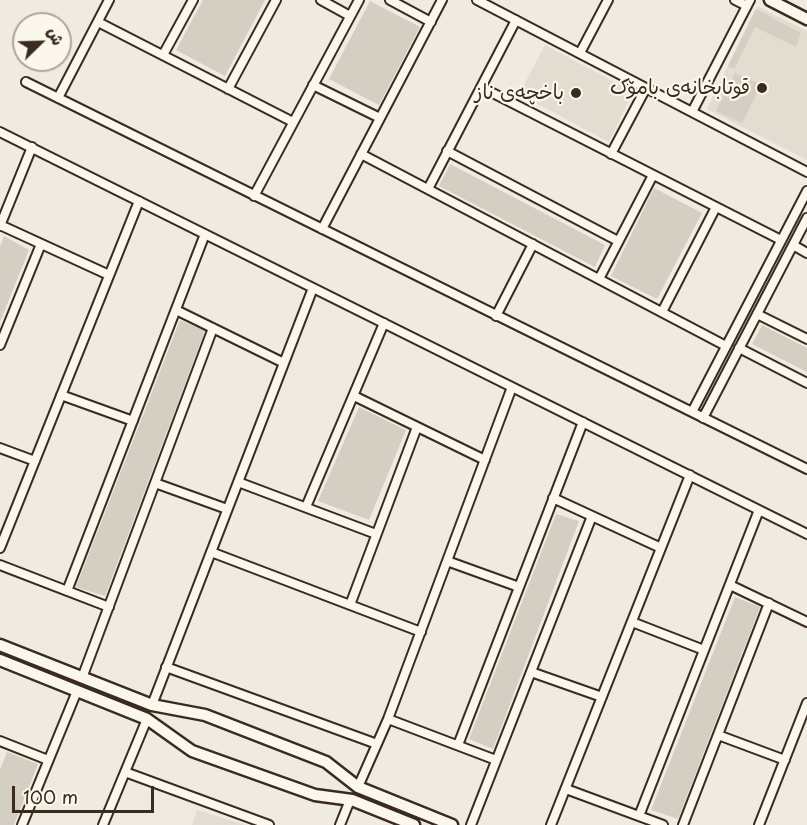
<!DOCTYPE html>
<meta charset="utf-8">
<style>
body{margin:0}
#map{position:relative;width:807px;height:825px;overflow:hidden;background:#f0ebe0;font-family:"Playpen Sans","Playpen Sans Arabic",sans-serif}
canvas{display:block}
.north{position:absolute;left:12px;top:12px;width:60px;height:60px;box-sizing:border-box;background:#fbf7ec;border:2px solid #aea59a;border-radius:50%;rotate:67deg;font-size:16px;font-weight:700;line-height:24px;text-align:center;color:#3b2a1e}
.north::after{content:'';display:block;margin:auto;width:21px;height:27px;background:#3b2a1e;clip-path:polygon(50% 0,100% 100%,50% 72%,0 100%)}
.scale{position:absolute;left:12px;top:786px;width:142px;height:27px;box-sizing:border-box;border:3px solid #3b2a1e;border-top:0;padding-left:8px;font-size:18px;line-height:21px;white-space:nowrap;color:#3b2a1e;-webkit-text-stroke:4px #fbf7ec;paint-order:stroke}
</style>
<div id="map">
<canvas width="807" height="825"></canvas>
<div class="north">ش</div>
<div class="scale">100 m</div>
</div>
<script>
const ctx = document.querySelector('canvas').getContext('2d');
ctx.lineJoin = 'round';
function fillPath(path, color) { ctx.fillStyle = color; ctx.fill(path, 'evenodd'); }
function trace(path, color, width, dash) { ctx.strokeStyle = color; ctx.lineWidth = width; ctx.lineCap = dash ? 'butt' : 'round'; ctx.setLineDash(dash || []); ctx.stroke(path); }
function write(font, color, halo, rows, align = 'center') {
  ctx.font = font + ' "Playpen Sans","Playpen Sans Arabic",sans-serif'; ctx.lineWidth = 4.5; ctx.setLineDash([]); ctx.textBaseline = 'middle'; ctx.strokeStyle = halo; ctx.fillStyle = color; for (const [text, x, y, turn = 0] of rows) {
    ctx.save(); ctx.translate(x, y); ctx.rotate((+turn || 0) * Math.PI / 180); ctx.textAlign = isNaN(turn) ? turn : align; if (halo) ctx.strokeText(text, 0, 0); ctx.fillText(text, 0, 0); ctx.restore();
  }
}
fillPath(new Path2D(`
 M757 6 807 31V160L707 109Z
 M545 45 633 92 609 142 519 94Z
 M197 810 245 825H192Z`), '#e2dcd1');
fillPath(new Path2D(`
 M203 0H265L225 76 176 50Z
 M370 1 420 27 379 105 329 79Z
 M756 9 801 33 796 47 755 27 734 69 728 66Z
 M735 73 761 85 742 123 716 111Z
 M450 164 605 245 595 267 439 186Z
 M654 188 702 213 657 299 611 276Z
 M4 236 29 250 0 322V247Z
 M180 320 205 331 105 596 76 587Z
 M762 325 807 348V372L752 344Z
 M359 407 406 430 369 520 318 501Z
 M556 514 579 521 493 749 469 739Z
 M735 597 760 607 678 819 651 810Z
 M7 752 38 764 14 825H0V770Z`), '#d5cec3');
const street = new Path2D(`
 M321 0 350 16
 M390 0 431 22
 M477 0 807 172
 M735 0 747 6
 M98 22 293 122
 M580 53 608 0
 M163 55 193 0
 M26 82 807 469
 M313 85 380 118
 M481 87 781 240
 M228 89 276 0
 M58 98 109 0
 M692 112 750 0
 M0 132 807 534
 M447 151 618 241
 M361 154 726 346
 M611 154 646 88
 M428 189 516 20
 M254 196 359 0
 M0 225 109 275
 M0 226 32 147
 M322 229 442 0
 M793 245 807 253
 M599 279 653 175
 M176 310 284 363
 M662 312 716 207
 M757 314 807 339
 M496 316 533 244
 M0 345 41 244
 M739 348 807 383
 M61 395 133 421
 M354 396 485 460
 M692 412 807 191
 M703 418 807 218
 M0 448 35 461
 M238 482 376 534
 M155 483 227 509
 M553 498 661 548
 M306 507 384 323
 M0 548 139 201
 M211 552 421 632
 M447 561 519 587
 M0 565 109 607
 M730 585 807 622
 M67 591 205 234
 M350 605 417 427
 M632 622 704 650
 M166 667 377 744
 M531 672 602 697
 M82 678 213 328
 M152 705 313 288
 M388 719 496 760
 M718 735 785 760
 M0 741 48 760
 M458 745 583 422
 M125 772 269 825
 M358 787 388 719 512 387
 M566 789 663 825
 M639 816 759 510
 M22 825 77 691
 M103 825 147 719
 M340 825 350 800
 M471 825 592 516
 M551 825 690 475
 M683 825 769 603
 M759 825 807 703`);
const secondary = new Path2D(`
 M770 0 807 19
 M0 645 152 705 205 715 326 762 358 787 452 825
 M0 660 147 719 192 751 315 795 352 800 414 825`);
trace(street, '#3b2a1e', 12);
trace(secondary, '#3b2a1e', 15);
trace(street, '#fbf7ec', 8);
trace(secondary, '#fbf7ec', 10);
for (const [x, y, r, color] of [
 [762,88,6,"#3b2a1e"],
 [576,93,6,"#3b2a1e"]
]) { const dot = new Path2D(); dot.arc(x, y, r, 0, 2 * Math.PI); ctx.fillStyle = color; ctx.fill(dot); trace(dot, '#fbf7ec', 2); }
write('20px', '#3b2a1e', '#fbf7ec', [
 ["قوتابخانەی بامۆک",750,88],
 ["باخچەی ناز",564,93]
], 'right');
</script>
